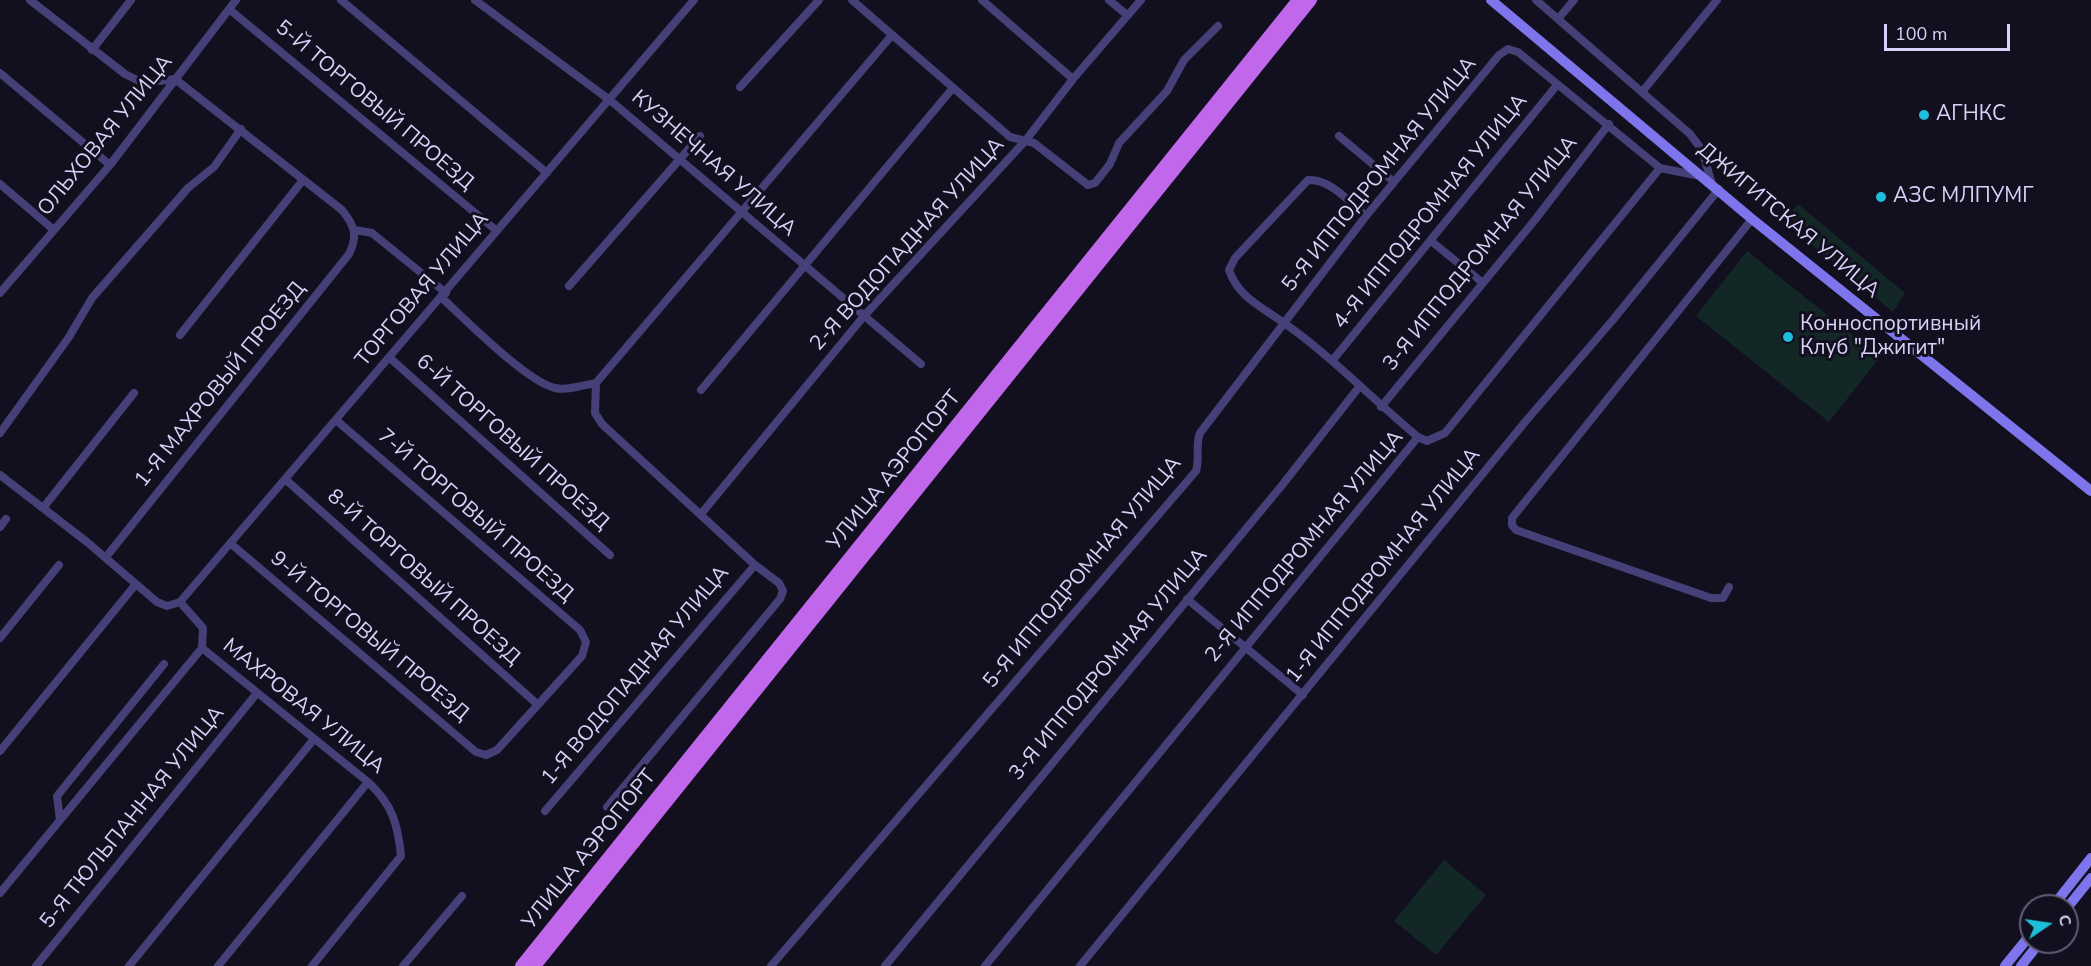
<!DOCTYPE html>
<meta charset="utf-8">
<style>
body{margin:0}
#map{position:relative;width:2091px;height:966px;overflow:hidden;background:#120f1e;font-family:"Nunito Sans",sans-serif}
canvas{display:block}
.north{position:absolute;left:2019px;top:894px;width:60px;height:60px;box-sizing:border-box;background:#120f1e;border:2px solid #615d76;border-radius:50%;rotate:77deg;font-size:16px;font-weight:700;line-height:24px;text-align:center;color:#d8d2f9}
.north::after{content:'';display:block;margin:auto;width:21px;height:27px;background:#1dbeda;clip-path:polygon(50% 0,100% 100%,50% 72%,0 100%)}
.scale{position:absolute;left:1884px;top:24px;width:126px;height:27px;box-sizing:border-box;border:3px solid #d8d2f9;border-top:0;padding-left:8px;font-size:18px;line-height:21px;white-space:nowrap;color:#d8d2f9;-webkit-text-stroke:4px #120f1e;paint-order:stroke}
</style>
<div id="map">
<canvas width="2091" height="966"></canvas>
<div class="north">С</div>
<div class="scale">100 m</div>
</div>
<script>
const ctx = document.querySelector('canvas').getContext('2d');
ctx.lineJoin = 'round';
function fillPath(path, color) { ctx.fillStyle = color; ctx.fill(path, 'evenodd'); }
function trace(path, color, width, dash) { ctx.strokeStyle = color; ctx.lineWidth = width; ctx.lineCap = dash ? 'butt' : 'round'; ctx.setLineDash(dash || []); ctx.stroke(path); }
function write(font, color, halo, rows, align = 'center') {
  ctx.font = font + ' "Nunito Sans",sans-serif'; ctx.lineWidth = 6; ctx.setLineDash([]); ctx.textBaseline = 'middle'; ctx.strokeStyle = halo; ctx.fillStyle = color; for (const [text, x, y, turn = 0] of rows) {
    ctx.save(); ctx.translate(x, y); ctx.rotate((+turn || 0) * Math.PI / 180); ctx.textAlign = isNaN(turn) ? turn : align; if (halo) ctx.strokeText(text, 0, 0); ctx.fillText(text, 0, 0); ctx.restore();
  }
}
fillPath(new Path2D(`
 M1798 204 1905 293 1893 312 1783 221Z
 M1747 251 1880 357 1829 422 1696 316Z
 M1444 860 1486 895 1436 955 1394 921Z`), '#132727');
trace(new Path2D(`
 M30 0 125 74 143 83 175 79 342 210C355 226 358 236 349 254L106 557
 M341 0 547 173
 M475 0 611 101 921 364
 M852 0 1010 137 1034 143 1088 185 1095 183 1103 173 1110 164 1119 143 1167 91 1184 60 1218 26
 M982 0 1073 79
 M1109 0 1127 15
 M1536 0 1690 134 1702 150 1712 184
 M229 9 497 231
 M1558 19 1574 0
 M92 50 131 0
 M0 73 110 165
 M740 87 819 0
 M1642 92 1717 0
 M1339 136 1394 182
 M0 184 54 230
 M1366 216C1349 202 1331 179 1308 180L1235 258 1229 270C1238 297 1262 307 1284 323 1300 334 1316 347 1331 360 1361 386 1388 412 1418 437
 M355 230 372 233 446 293
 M1431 241 1483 283
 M569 286 700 136
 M0 293 110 165 236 0
 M442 298C466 320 526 381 555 388 568 391 583 385 596 383
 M180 335 303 180
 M390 358 610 555
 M1332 361 1557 85
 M596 383 595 413 602 424 755 565 779 583 783 591 780 599 607 807
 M596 383 892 35
 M701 390 952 89
 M1381 407 1534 221 1609 124
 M0 433 69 337 92 298 188 188 214 167 241 129
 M0 475 87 542 157 602 167 606 180 602 203 628 202 648 368 782C392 804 398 824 401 856L312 966
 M285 479 537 704
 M43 508 134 393
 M701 514 864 316 1026 140 1073 79 1141 0
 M0 527 6 519
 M230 543 476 752 486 755 497 750 582 656 586 642 580 630 336 420
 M1729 587 1723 598H1711L1516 530 1512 525V518L1752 219
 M1187 599 1303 695
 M180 602 694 0
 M0 638 59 565
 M0 751 136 584
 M545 811 755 565
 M60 820 57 796 164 664
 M0 893 202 648
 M36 966 257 693
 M129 966 314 739
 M218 966 368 782
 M403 966 462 896
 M771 966 1196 471C1200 458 1195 446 1200 433L1366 216 1499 55 1508 49 1518 52 1660 168 1700 176
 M885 966 1283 484 1359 387
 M985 966 1418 437 1427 441 1445 433 1660 168
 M1080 966 1525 422 1612 321 1719 189`), '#454077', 8);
trace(new Path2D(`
 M1491 0 1752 219 2091 491
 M2053 906 2091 858
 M2067 908 2091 878
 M2005 966 2031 934
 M2021 966 2040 942`), '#7e75ed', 10);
trace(new Path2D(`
 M521 966 1298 0
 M535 966 1311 0`), '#c067eb', 12);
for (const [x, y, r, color] of [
 [1924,115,6,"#1dbeda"],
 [1881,197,6,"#1dbeda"],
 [1788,337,6,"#1dbeda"]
]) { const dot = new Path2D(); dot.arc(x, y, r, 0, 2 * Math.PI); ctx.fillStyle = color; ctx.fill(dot); trace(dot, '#120f1e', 2); }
write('21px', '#d8d2f9', '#120f1e', [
 ["5-Й ТОРГОВЫЙ ПРОЕЗД",374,106,40],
 ["ОЛЬХОВАЯ УЛИЦА",106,136,-51],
 ["КУЗНЕЧНАЯ УЛИЦА",713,164,41],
 ["5-Я ИППОДРОМНАЯ УЛИЦА",1380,175,-51],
 ["4-Я ИППОДРОМНАЯ УЛИЦА",1431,212,-51],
 ["ДЖИГИТСКАЯ УЛИЦА",1788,221,40],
 ["2-Я ВОДОПАДНАЯ УЛИЦА",908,245,-48],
 ["3-Я ИППОДРОМНАЯ УЛИЦА",1481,254,-51],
 ["ТОРГОВАЯ УЛИЦА",423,290,-50],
 ["1-Я МАХРОВЫЙ ПРОЕЗД",221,385,-51],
 ["6-Й ТОРГОВЫЙ ПРОЕЗД",512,443,42],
 ["УЛИЦА АЭРОПОРТ",895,471,-51],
 ["7-Й ТОРГОВЫЙ ПРОЕЗД",475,516,41],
 ["2-Я ИППОДРОМНАЯ УЛИЦА",1305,547,-50],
 ["1-Я ИППОДРОМНАЯ УЛИЦА",1384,566,-51],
 ["5-Я ИППОДРОМНАЯ УЛИЦА",1083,573,-50],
 ["8-Й ТОРГОВЫЙ ПРОЕЗД",423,578,42],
 ["9-Й ТОРГОВЫЙ ПРОЕЗД",369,637,40],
 ["3-Я ИППОДРОМНАЯ УЛИЦА",1109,665,-50],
 ["1-Я ВОДОПАДНАЯ УЛИЦА",636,676,-50],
 ["МАХРОВАЯ УЛИЦА",303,707,39],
 ["5-Я ТЮЛЬПАННАЯ УЛИЦА",133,818,-51],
 ["УЛИЦА АЭРОПОРТ",590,850,-51]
]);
write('21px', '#d8d2f9', '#120f1e', [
 ["АГНКС",1936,115],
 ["АЗС МЛПУМГ",1893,197],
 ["Конноспортивный",1800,325],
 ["Клуб \"Джигит\"",1800,349]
], 'left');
</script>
